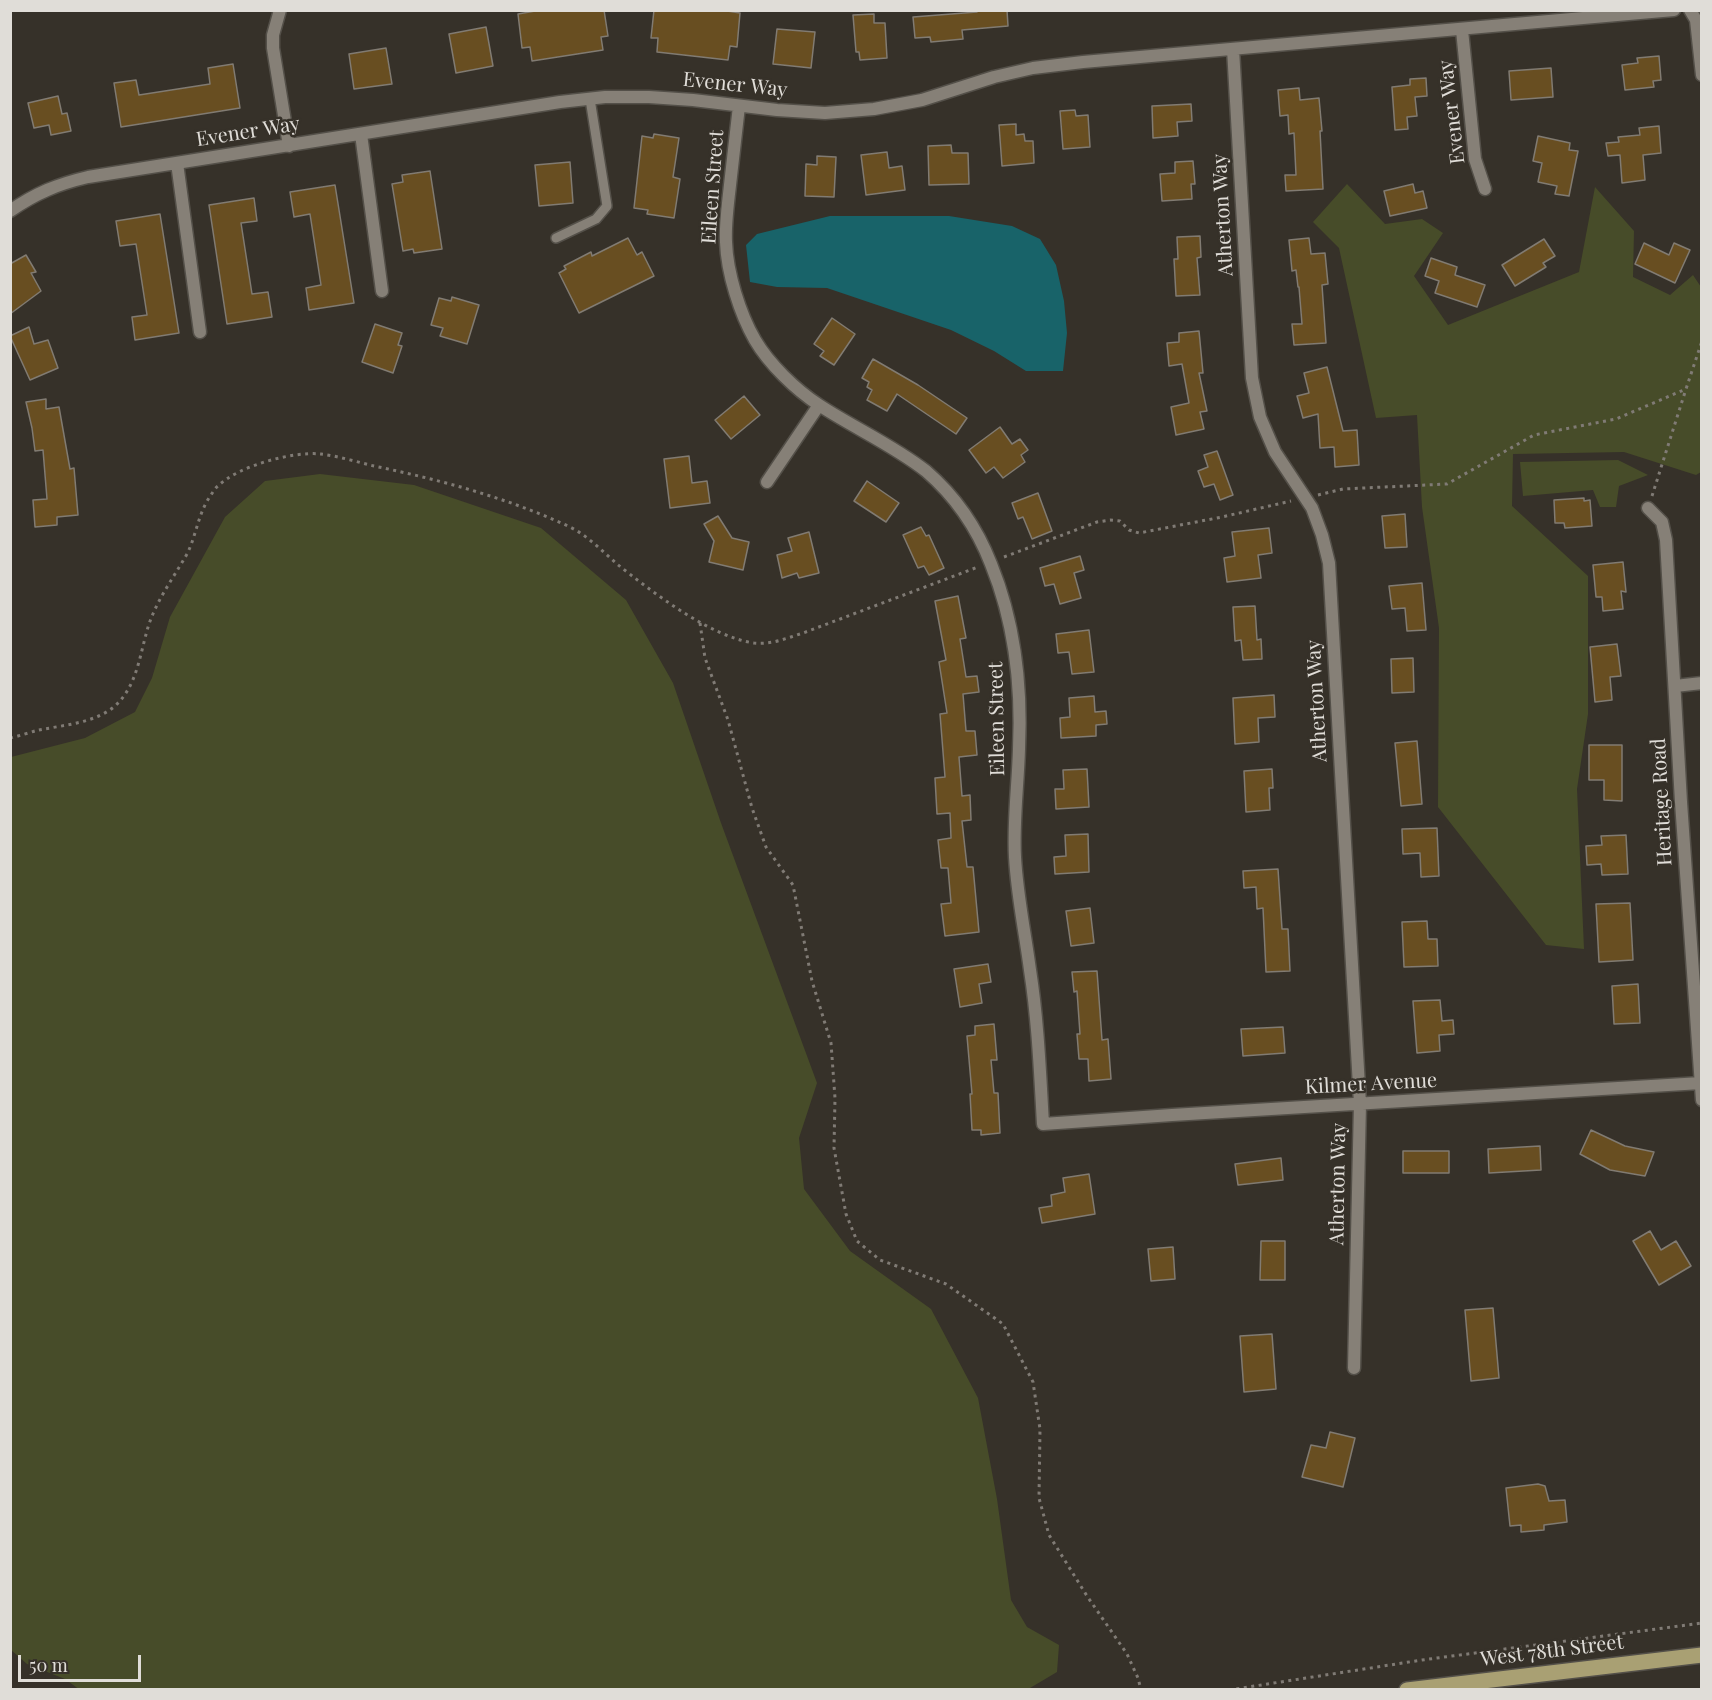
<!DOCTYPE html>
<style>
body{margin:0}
#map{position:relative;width:1712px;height:1700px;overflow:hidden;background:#363129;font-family:"Playfair Display",serif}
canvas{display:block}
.frame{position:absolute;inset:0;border:12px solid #e0ddd8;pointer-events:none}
.scale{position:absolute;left:18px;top:1655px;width:123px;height:27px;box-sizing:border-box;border:3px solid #e0ddd8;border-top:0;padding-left:8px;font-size:18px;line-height:21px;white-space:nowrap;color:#e0ddd8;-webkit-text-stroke:4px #363129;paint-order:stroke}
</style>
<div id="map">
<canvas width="1712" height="1700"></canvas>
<div class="frame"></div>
<div class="scale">50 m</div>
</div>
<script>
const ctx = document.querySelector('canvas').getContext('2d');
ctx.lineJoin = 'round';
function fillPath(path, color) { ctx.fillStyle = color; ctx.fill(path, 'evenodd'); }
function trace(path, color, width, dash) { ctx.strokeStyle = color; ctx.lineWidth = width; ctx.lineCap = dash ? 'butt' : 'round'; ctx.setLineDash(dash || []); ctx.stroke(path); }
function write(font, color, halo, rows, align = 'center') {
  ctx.font = font + ' "Playfair Display",serif'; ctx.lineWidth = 5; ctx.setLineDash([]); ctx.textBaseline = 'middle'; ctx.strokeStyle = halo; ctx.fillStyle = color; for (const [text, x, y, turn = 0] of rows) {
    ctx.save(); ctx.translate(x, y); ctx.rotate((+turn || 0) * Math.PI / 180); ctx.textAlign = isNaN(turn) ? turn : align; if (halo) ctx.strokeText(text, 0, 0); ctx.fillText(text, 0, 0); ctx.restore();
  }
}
fillPath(new Path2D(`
 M1347 184 1385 224 1422 219 1443 233 1414 276 1448 325 1579 272 1595 187 1634 231 1633 277 1670 295 1693 275 1701 287V472L1696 475 1624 452 1513 454 1512 506 1588 576V714L1577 789 1584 949 1546 945 1438 807 1439 628 1422 507 1417 415 1376 418 1339 248 1313 222Z
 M1618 460 1648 475 1619 486 1616 507H1600L1593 490 1523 496 1520 462Z
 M320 474 414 485 541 528 626 600 673 683 721 823 817 1083 799 1138 804 1189 850 1251 931 1309 978 1398 997 1499 1011 1600 1027 1627 1059 1645 1057 1672 1030 1688 1005 1690H80L65 1679 27 1664 11 1650V757L85 738 135 712 152 678 170 617 225 517 265 481Z`), '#474c29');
fillPath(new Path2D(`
 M830 216H949L1012 226 1040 239 1056 265 1064 301 1067 333 1063 371H1026L994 351 951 330 827 288 777 287 750 282 746 245 757 234Z`), '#186369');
const building = new Path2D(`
 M541 10H604L608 36 601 37 603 50 532 61 530 47 522 48 518 14Z
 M654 10H721L740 13 737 47 730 46 728 60 657 52 658 38H651Z
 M977 10H1007L1008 26 962 30 963 39 931 42 930 37 915 38 913 17 977 12Z
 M874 14V23H885L887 58 860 60 859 52H856L853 15Z
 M486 27 493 66 456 73 449 34Z
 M777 29 815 32 811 68 773 64Z
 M386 48 392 84 354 89 349 54Z
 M1659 56 1661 80 1653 81 1654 87 1625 90 1622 65 1638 63 1637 58Z
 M233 64 240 108 121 127 114 83 136 80 139 95 210 84 208 68Z
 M1551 68 1553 97 1511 100 1509 71Z
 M1426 78 1427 96 1415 97 1417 116 1407 117 1408 129 1395 130 1392 87 1410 85V79Z
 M1299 88 1300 100 1319 98 1322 131H1320L1323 189 1286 191 1285 175H1296L1294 133 1289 134 1288 115 1280 116 1278 90Z
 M58 96 62 114 67 113 71 131 51 135 49 125 34 128 28 103Z
 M1191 104 1192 121 1177 122 1178 136 1153 138 1152 106Z
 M1075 110 1076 116 1088 115 1090 147 1063 149 1060 111Z
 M1016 124V135L1024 134 1025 141H1033L1034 163 1002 166 999 125Z
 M1659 126 1661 153 1643 155 1645 180 1622 183 1620 155 1608 156 1606 143 1619 142 1618 137 1640 135 1639 128Z
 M654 134 679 138 673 177 680 179 674 218 647 214 648 210 634 208 642 136 653 138Z
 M1538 136 1570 143 1569 150 1578 151 1569 196 1555 194 1557 186 1538 182 1542 163 1533 161Z
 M951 145 952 153H968L969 184 929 185 928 146Z
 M887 152 889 168 902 166 905 190 866 195 861 155Z
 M817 156 836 157 834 197 805 196 806 164 817 165Z
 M1193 161 1195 184H1191L1192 199 1162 201 1160 174 1175 173V162Z
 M570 162 573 203 539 206 535 165Z
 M430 171 442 249 414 253 413 249 403 251 392 184 403 182 402 175Z
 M1413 184 1415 193 1423 191 1427 208 1390 216 1384 191Z
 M335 185 354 303 309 310 306 288 321 285 310 214 294 217 290 192Z
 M254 198 257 221 241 223 252 294 268 292 272 317 227 324 209 205Z
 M160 214 179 333 135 340 132 317 147 315 136 244 120 246 116 221Z
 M1200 236 1201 257 1197 258 1200 295 1176 296 1174 259H1178L1177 237Z
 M628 238 637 255 642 252 654 276 579 313 559 273 566 269 564 266 591 252 592 256Z
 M1309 238 1311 254 1325 253 1328 284 1322 285 1326 343 1294 345 1292 324H1302L1299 287H1298L1296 270 1292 271 1289 240Z
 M1544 239 1555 256 1543 263 1546 267 1515 286 1502 265Z
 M1644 243 1669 255 1674 243 1690 250 1675 283 1635 264Z
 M26 255 36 272 31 273 41 291 10 314V264Z
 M1431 258 1457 267 1455 275 1485 285 1477 307 1435 293 1439 281 1425 276Z
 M452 297 479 305 467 344 440 336 443 328 431 325 439 298 451 301Z
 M832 318 855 334 834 365 820 356 824 351 814 344Z
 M375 324 402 333 398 345 402 346 393 373 362 362Z
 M29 327 34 344 48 340 58 368 30 380 10 336Z
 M1199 331 1203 373H1199L1207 411 1200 412 1204 429 1176 435 1171 407 1189 403 1182 364 1169 366 1167 343 1179 342V333Z
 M873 359 918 385 967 418 956 434 897 394 887 411 867 400 872 390 867 387 869 382 862 378Z
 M1327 367 1343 431 1357 430 1359 465 1335 467 1334 447 1320 448 1318 414 1303 418 1297 396 1309 393 1304 373Z
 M744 396 760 415 731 439 715 420Z
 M46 399V409L59 407 70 469 74 468 78 515 57 517V525L35 527 33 500 47 499 43 450 35 451 32 428 26 402Z
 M1000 427 1012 444 1020 439 1028 450 1021 455 1025 462 1003 478 994 467 986 473 969 450Z
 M1217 451 1233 495 1220 500 1214 484 1204 487 1198 471 1208 467 1204 455Z
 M689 456 692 483 707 481 710 503 670 508 664 459Z
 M867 481 899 503 886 522 854 501Z
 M1038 493 1052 531 1032 539 1023 517 1018 519 1012 503Z
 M1584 498V501L1590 500 1592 526 1565 528 1564 523H1555L1554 500Z
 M1405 514 1407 547 1385 548 1382 516Z
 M718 516 732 538 749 542 743 570 709 562 714 541 704 524Z
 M921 527 926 536 929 535 944 568 929 575 924 566 918 568 903 535Z
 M1269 528 1272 553 1258 555 1261 578 1227 582 1224 558 1235 556 1232 532Z
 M809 532 819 573 799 578 797 573 782 578 777 555 792 551 788 538Z
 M1080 556 1084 570 1074 573 1081 598 1060 604 1054 584 1045 586 1040 568Z
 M1623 562 1626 592 1621 591 1623 609 1603 611 1602 597H1596L1593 565Z
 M1422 583 1426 630 1407 631 1405 608 1392 609 1389 586Z
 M958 596 966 638 960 639 966 677 977 676 979 692 963 694 966 731H975L977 755 959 757 962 796 970 795 971 820 962 821 967 867H973L979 932 945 936 941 904 951 903 948 868H941L938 840 951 838 950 813 937 814 935 778 945 777 940 714 947 713 939 662 946 660 935 601Z
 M1255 606 1257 640 1261 639 1262 659 1243 660 1241 640 1235 641 1233 607Z
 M1089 630 1094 672 1072 674 1069 652 1058 653 1056 634Z
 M1617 644 1621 676 1610 677 1612 700 1595 702 1590 647Z
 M1413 658 1414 692 1392 693 1391 659Z
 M1274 695 1275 717 1258 718 1259 742 1235 744 1233 698Z
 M1094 696 1095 712 1106 711 1107 724 1096 725V736L1061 738 1060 718 1070 717 1069 698Z
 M1417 741 1422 804 1401 806 1395 743Z
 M1589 745H1622V801L1604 800V780H1589Z
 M1087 769 1089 807 1056 809 1055 789H1064L1063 770Z
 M1272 769 1273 788H1269L1270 810 1246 812 1244 771Z
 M1437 828 1439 876 1421 877 1420 853 1403 854 1402 829Z
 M1088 834 1089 872 1055 874 1054 857 1066 856 1065 835Z
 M1626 835 1628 874 1602 875 1601 864 1587 865 1586 846 1602 845 1601 836Z
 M1278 869 1282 929H1288L1290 971 1266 972 1263 908 1257 909 1256 887 1244 888 1243 871Z
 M1630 903 1633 960 1599 962 1596 904Z
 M1090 908 1094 943 1071 946 1066 911Z
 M1427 921 1428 939H1437L1438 966 1404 967 1402 922Z
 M988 964 991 982 979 984 982 1003 960 1007 954 969Z
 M1097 971 1102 1040 1108 1039 1111 1079 1089 1081 1088 1059H1079L1077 1034H1080L1077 991 1074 992 1072 972Z
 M1638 984 1640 1023 1614 1024 1612 986Z
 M1440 1000 1442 1021 1453 1020 1454 1034 1439 1035 1440 1051 1417 1053 1413 1001Z
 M994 1024 997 1060H991L994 1093H998L1000 1133 981 1135V1130H972L970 1094H972L967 1036 975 1035V1026Z
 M1283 1027 1285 1053 1243 1056 1241 1029Z
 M1591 1130 1625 1146 1654 1152 1645 1176 1610 1170 1580 1154Z
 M1540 1146 1541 1170 1489 1173 1488 1149Z
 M1403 1151H1449V1173H1403Z
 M1281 1158 1283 1180 1238 1185 1235 1164Z
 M1089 1174 1095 1214 1042 1223 1039 1208 1052 1206 1051 1195 1065 1192 1063 1178Z
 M1650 1231 1661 1250 1676 1241 1691 1266 1659 1285 1633 1241Z
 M1261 1241H1285V1280H1260Z
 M1173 1247 1175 1279 1151 1281 1148 1249Z
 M1493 1308 1499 1378 1471 1381 1465 1310Z
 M1272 1334 1276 1389 1244 1392 1240 1336Z
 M1330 1432 1355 1438 1343 1487 1302 1477 1311 1445 1326 1448Z
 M1538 1484 1545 1486 1549 1501 1565 1500 1567 1522 1544 1525V1530L1521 1532V1525L1510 1526 1506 1488Z`);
fillPath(building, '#684e21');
trace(building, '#817b72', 1.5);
const lane = new Path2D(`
 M556 238 596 219 607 206 590 99`);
const street = new Path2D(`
 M280 10 273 35V48L289 146
 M1690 10 1696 20 1702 75
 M1462 30 1475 159 1485 189
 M1233 49 1252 378 1260 417 1275 452 1312 508 1322 535 1329 563 1360 1104 1354 1368
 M739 106C736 132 733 159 730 185 728 204 725 224 726 242 727 273 740 314 755 340 769 364 796 390 819 405 854 428 893 445 926 471 955 496 977 528 991 564 1015 623 1022 685 1019 749 1018 785 1013 821 1015 857 1017 895 1025 932 1030 970 1038 1021 1040 1073 1043 1124L1172 1115 1701 1083
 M361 134 382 291
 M177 163 200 332
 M10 211C36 193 58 184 88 177L560 102 605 97H649L693 100 777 110 825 113 874 109 922 100 994 77 1033 68 1083 62 1674 10
 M767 482 819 405
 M1648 508 1662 522 1666 540 1681 802 1702 1100
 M1675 686 1702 683`);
const primary = new Path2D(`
 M1407 1690 1702 1655`);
trace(lane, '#545049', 12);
trace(street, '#545049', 15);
trace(primary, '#545049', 18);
trace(new Path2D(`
 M1318 495 1343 489 1447 484 1534 435 1616 419 1686 389 1702 341
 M1652 496 1686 389
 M1004 557 1097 522 1110 520 1120 521 1129 530 1139 533 1222 517 1291 501
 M700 623 705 658 728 720 752 808 766 847 793 885 812 981 831 1043 835 1098 834 1148 846 1214 857 1241 880 1260 946 1284 1003 1324 1033 1382 1040 1429 1039 1498 1049 1535 1087 1596 1127 1654 1138 1678 1141 1690
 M10 738C20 736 30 732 39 730 64 725 95 723 115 706 138 685 140 652 149 624 158 598 174 577 187 554 196 536 198 515 209 498 212 494 214 489 218 486 238 466 293 451 321 454 338 456 357 462 374 466 441 480 508 498 570 527 588 536 602 551 617 564 651 591 710 637 754 643 771 645 787 638 803 633L978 567
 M1229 1690 1422 1660 1702 1623`), '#807b75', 3, [3, 4.5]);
trace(lane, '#868077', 9);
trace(street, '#868077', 12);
trace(primary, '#a9a073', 15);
write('20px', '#e0ddd8', '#363129', [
 ["Evener Way",735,85,6],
 ["Evener Way",1452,112,-97],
 ["Evener Way",248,132,-9],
 ["Eileen Street",713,187,-86],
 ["Atherton Way",1223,215,-93],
 ["Atherton Way",1317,701,-93],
 ["Eileen Street",997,719,-91],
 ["Heritage Road",1662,802,-93],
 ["Kilmer Avenue",1371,1084,-3],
 ["Atherton Way",1338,1184,-89],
 ["West 78th Street",1552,1651,-7]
]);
</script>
